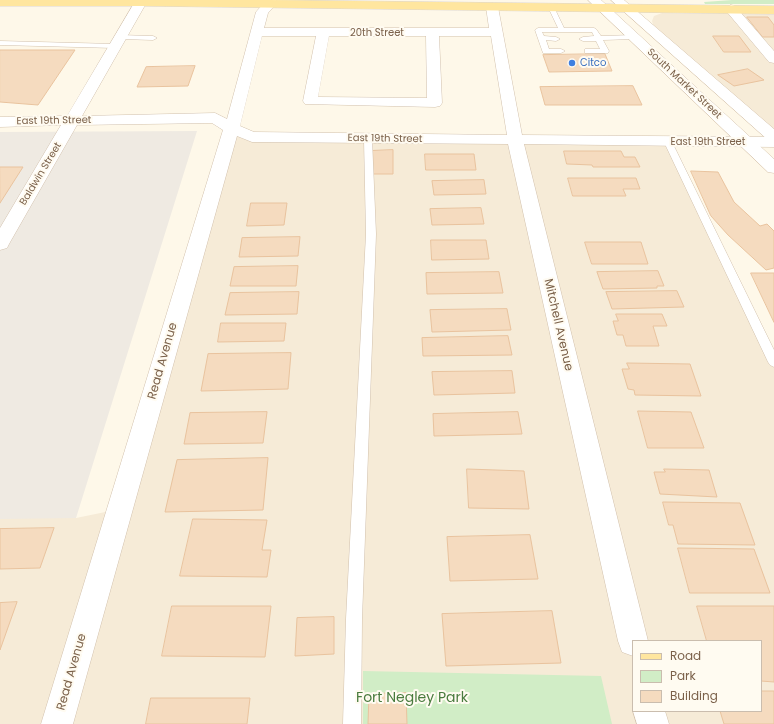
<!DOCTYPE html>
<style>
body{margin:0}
#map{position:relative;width:774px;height:724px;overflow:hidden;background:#fef8e9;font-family:Poppins,sans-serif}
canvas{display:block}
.legend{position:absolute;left:632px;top:640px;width:130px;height:72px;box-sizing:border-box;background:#fffbf1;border:1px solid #cabdae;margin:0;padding:5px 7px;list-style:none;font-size:12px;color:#7b614a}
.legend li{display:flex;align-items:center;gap:8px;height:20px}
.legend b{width:20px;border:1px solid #cabdae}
</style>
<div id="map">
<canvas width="774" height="724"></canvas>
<ul class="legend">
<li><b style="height:5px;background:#ffe69f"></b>Road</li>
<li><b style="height:11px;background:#d1edc6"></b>Park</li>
<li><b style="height:11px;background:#f5dbbf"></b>Building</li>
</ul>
</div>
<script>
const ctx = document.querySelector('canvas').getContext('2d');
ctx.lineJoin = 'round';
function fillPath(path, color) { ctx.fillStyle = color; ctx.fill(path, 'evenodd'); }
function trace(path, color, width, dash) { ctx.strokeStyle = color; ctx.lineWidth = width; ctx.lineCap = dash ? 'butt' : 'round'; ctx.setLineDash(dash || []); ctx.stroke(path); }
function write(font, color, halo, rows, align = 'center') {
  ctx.font = font + ' Poppins,sans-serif'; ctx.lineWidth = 4; ctx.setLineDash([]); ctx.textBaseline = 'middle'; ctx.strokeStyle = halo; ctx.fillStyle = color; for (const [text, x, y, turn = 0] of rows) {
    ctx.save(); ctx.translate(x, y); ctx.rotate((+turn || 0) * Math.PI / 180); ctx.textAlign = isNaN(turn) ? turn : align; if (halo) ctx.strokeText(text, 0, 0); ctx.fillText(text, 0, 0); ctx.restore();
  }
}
fillPath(new Path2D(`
 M662 13 774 14V131L653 25 652 21 654 16Z
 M231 128 252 137 668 142 774 362V724H0V516L76 518 120 509ZM633 641H761V711H633Z`), '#f6ebd7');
fillPath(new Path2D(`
 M197 131 76 518 0 519V132Z`), '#efeae2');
fillPath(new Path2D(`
 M732 0H774V4H705L704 2Z
 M363 671 601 676 612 724H363Z`), '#d1edc6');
const building = new Path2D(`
 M747 17H768L774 25V37H763Z
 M713 36H739L751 52H724Z
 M0 50H75L38 105 0 102Z
 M605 54 612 71 549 72 543 55Z
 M195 66 188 86 137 87 146 67Z
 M748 69 764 80 734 86 718 75Z
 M633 86 642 105H545L540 87Z
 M393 150V174H370V151Z
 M564 151H621L624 157H635L640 167H593L592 165 567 164Z
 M425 154H474L476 170H426Z
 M0 167H23L0 203Z
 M691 171 718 172 734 202 760 226 767 224 774 231V268L766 270 728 235 711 216Z
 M568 178H636L640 189H623L626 196H573Z
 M484 180 486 194 434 195 432 181Z
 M251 203H287L284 225 247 226Z
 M481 208 484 224 432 225 430 209Z
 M300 237 298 256 239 257 242 238Z
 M431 240H486L489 259 432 260Z
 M585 242H641L648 264H592Z
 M298 266 296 286H230L234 267Z
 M658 271 664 286H657V288L603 289 597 272Z
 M499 272 503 293 427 294 426 273Z
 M751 273H774V322Z
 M677 291 684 307 612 309 606 292Z
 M299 292 297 314 225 315 230 293Z
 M507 309 511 330 432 332 430 310Z
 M616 314H662L667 326H653L659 346H626L623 335H617L613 321H618Z
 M221 323H286L284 341 218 342Z
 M508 336 512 355 423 356 422 338Z
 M291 353 288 389 201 391 208 354Z
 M627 363 690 364 701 396 635 395 634 390 628 389 622 369H629Z
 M512 371 515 393 434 395 432 372Z
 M638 411 691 412 704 448H648Z
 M267 412 263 443 184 444 190 413Z
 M518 412 522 434 434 436 433 414Z
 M268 458 263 510 165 512 177 460Z
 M467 469 524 471 529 509 469 508Z
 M664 469 709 470 717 497 660 494 654 472H665Z
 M663 502 740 503 755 545 678 544 673 525H669Z
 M193 519 267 520 262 550H271L267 577 180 576Z
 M54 528 40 568 0 569V529Z
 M530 535 538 579 450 581 447 537Z
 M678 548 754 549 770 593H690Z
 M17 602 0 650V603Z
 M172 606H271L265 657 162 656Z
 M697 606H774V682L761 681V641H707Z
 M552 611 561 663 446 666 442 614Z
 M334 617V654L295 656 297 618Z
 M761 691H774V724H724L720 711H761Z
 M406 693 407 724H368L369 694Z
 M151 698H250L247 724H146Z`);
fillPath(building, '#f5dbbf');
trace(building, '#e9c39e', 1);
const lane = new Path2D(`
 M551 5 554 7 564 28H594L596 29 601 36 634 35 638 37 634 39 603 40 609 51 608 53H585V49H600L596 41H583L579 39 583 37 594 36 592 32H542L544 36 556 37 560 39 556 41 546 40 549 49H561L565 51 561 53H543L535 30 538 28H558L548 7Z
 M118 35 153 36 157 38 153 40 121 39 117 37Z
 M0 41 115 44 119 46 115 48 0 45Z
 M368 136 372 139 376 234 362 619 361 724H343L346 619 366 234 364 139Z
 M668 139 672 142 774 350V367L770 365 768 362 664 142Z`);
const street = new Path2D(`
 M136 0H148L82 116 215 113 227 119 256 12 264 3V0H276V4L268 13 264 28H489L486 7 492 3 498 7 522 135 774 137V147L524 144 648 641H633V656L622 652 618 641 508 144 252 142 237 136 73 724H41L223 130 212 123 77 125 9 244 7 248 0 250V228L61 125 0 127V117L67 116ZM262 36H316L303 101 305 104 435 107 440 106 442 103 439 36H491L507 135 254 132 240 126ZM329 36H426L427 98 318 97Z
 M731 5 735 6 774 51V63L769 62 727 12 725 9Z
 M633 711H665L669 724H637Z`);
const secondary = new Path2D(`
 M588 0H601L774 159V173L768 172Z
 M611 0H624L774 129V142L768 140Z`);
const primary = new Path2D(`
 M0 0H270L774 6V14L141 6H0Z`);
trace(lane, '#d2c1ad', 1);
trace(street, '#d2c1ad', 1);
trace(secondary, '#d5c2ab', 1);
trace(primary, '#ddd6d0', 1);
fillPath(lane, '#fff');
fillPath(street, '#fff');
fillPath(secondary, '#fff');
fillPath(primary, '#ffe69f');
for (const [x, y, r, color] of [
 [572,63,4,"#3f7fe0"]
]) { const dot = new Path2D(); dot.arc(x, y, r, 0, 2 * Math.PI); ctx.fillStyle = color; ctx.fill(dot); trace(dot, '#fffbf1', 1.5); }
write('10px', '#7b614a', '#fffbf1', [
 ["20th Street",377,33],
 ["South Market Street",684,84,43],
 ["East 19th Street",54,121,-1],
 ["East 19th Street",385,139,1],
 ["East 19th Street",708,142],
 ["Baldwin Street",41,174,-59]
]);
write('10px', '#366cbe', '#fffbf1', [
 ["Citco",580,63]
], 'left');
write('12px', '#7b614a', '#fffbf1', [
 ["Mitchell Avenue",558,325,77],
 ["Read Avenue",163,361,-74],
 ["Read Avenue",72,672,-74]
]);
write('14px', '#497b3e', '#fffbf1', [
 ["Fort Negley Park",412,698]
]);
</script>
